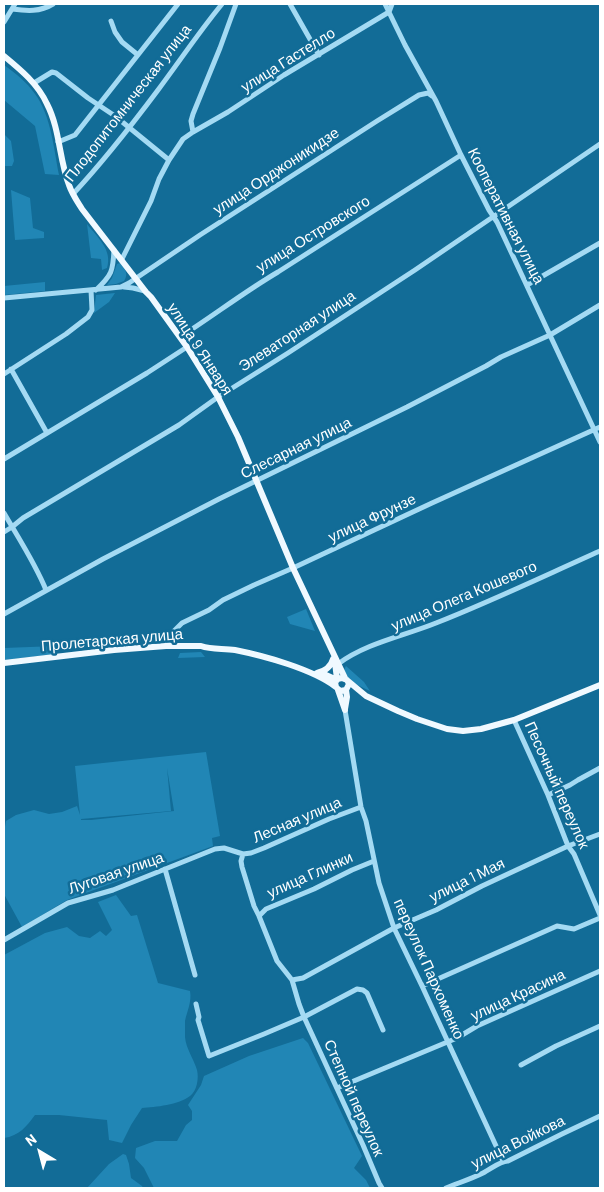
<!DOCTYPE html>
<meta charset="utf-8">
<style>
body{margin:0}
#map{position:relative;width:604px;height:1192px;overflow:hidden;background:#126c97;font-family:Barlow,sans-serif}
canvas{display:block}
.frame{position:absolute;inset:0;border:5px solid #fff;pointer-events:none}
.north{position:absolute;left:15px;top:1127px;width:50px;height:50px;-webkit-text-stroke:4px #126c97;paint-order:stroke;rotate:323deg;font-size:14px;font-weight:700;line-height:20px;text-align:center;color:#fff}
.north::after{content:'';display:block;margin:auto;width:18px;height:22px;background:#fff;clip-path:polygon(50% 0,100% 100%,50% 72%,0 100%)}
</style>
<div id="map">
<canvas width="604" height="1192"></canvas>
<div class="frame"></div>
<div class="north">N</div>
</div>
<script>
const ctx = document.querySelector('canvas').getContext('2d');
ctx.lineJoin = 'round';
function fillPath(path, color) { ctx.fillStyle = color; ctx.fill(path, 'evenodd'); }
function trace(path, color, width, dash) { ctx.strokeStyle = color; ctx.lineWidth = width; ctx.lineCap = dash ? 'butt' : 'round'; ctx.setLineDash(dash || []); ctx.stroke(path); }
function write(font, color, halo, rows, align = 'center') {
  ctx.font = font + ' Barlow,sans-serif'; ctx.lineWidth = 5; ctx.setLineDash([]); ctx.textBaseline = 'middle'; ctx.strokeStyle = halo; ctx.fillStyle = color; for (const [text, x, y, turn = 0] of rows) {
    ctx.save(); ctx.translate(x, y); ctx.rotate((+turn || 0) * Math.PI / 180); ctx.textAlign = isNaN(turn) ? turn : align; if (halo) ctx.strokeText(text, 0, 0); ctx.fillText(text, 0, 0); ctx.restore();
  }
}
fillPath(new Path2D(`
 M4 65C15 73 27 82 35 94 51 115 54 150 59 175L45 174 35 126 4 100Z
 M4 134 11 141 14 161 12 166H4Z
 M11 190 30 198 33 228 44 232V238L15 240Z
 M87 224C97 237 113 250 107 268L102 270 101 259 91 258Z
 M120 263C125 270 129 273 124 281L116 284 107 285 112 278 117 264Z
 M45 282V291L4 295V286Z
 M115 293 109 302 94 313 96 295Z
 M306 609 315 631 290 624 287 617Z
 M56 646 57 654 4 660V648Z
 M201 652 205 657 178 658 180 653Z
 M346 666 364 682 370 691C360 686 347 682 344 670Z
 M206 752 220 836 212 838 213 846 67 900 22 927 4 894V832L6 821 16 815 34 810 49 814 62 812 77 806 80 815 75 766ZM167 768 174 811 91 820H81V819L171 811Z
 M116 895 131 916 137 915 158 983 190 991C192 1002 187 1011 185 1021 185 1026 185 1032 185 1037 186 1049 194 1059 197 1070 199 1078 197 1091 190 1096 179 1105 155 1107 142 1108L131 1125 122 1143 109 1140 107 1120 59 1115H35C27 1126 19 1136 4 1138V955L45 933 67 927 79 936 90 938 100 931 106 936 112 930 98 902Z
 M303 1038 308 1043 362 1156 354 1168 366 1180 370 1188H154L144 1168 135 1158 136 1148 155 1141H177L186 1125 192 1120V1111L188 1105 201 1085 204 1076 249 1056Z
 M123 1154 126 1155 129 1164 131 1178 142 1186 143 1188H87L109 1164Z`), '#2186b5');
trace(new Path2D(`
 M290 4 319 55
 M385 4 405 45 436 101 461 155 489 210 497 222 600 442
 M12 9C27 11 40 12 53 4
 M111 21 115 32 122 42 138 55
 M4 22 15 4
 M34 83 52 72 56 73 88 98 115 116 169 160
 M193 132 228 112 284 75 389 12 392 4
 M58 142 75 135 178 4
 M73 194C103 162 131 126 158 90 179 62 199 32 222 4
 M122 259 151 201 159 179 169 160 183 139 193 132 191 121 193 114 220 48 236 4
 M527 285 600 243
 M124 287 133 288 145 291
 M96 290C112 275 113 271 114 250
 M4 298 121 287 129 283 200 235 377 121 419 95 428 93 432 96
 M180 337C213 316 244 292 278 272L461 155
 M11 369 47 433
 M4 374 66 334 88 317 92 310 91 290
 M4 459 147 373 187 347
 M4 513C19 539 35 563 46 590
 M4 532 12 527 23 518 179 425 218 397 288 353 415 270 600 144
 M4 614 103 559 219 499 407 407 486 366 501 357 550 335 600 305
 M166 646 173 632 182 623 209 610 223 600 254 585 293 568 432 503 600 427
 M338 664C366 643 404 636 436 623 492 601 546 575 600 551
 M345 710 361 807 366 821 379 883 394 928 422 986 503 1161
 M514 720 548 795 568 846 574 854 600 915
 M548 795 570 785 578 780 600 768
 M165 869 195 975
 M259 916 266 909 314 889 352 870 374 861
 M4 940 68 903 113 890 215 849 224 848 243 854 251 853 264 848 329 819 361 807
 M292 980 303 978 394 928 436 910 482 886 568 846 600 834
 M422 986 557 926 574 929 600 918
 M196 1004 199 1017 198 1020 209 1056 264 1034 304 1017 299 1004 292 980 277 961 259 916 254 906 242 867 241 861 243 854
 M521 1065 556 1046 600 1026
 M337 1088 457 1038 477 1026 600 971
 M382 1188 379 1183 363 1145 304 1017 357 989 363 990 367 993 383 1030
 M446 1188C458 1183 471 1179 483 1173 491 1169 500 1161 508 1161L562 1134 600 1116`), '#a4daf3', 5);
trace(new Path2D(`
 M4 56C21 70 38 84 47 104 60 129 59 159 69 185 72 194 77 201 82 209L146 292 151 297 187 347 218 397 238 437 293 568 345 678
 M4 663 114 650 166 646H201C212 650 224 648 235 650 265 656 312 669 336 687
 M335 663 337 679 335 682 336 687 340 691 346 690 349 684 347 680 342 678 337 679
 M317 673C325 671 331 667 333 659
 M318 674 326 675 337 680
 M348 681 366 696 398 711 417 719 447 729 463 731 481 729 514 720 600 685
 M338 690 345 710
 M345 709 347 697 346 690`), '#f0f9ff', 6);
write('15px', '#fff', '#126c97', [
 ["улица Гастелло",288,60,-32],
 ["Плодопитомническая улица",128,103,-52],
 ["улица Орджоникидзе",276,171,-33],
 ["Кооперативная улица",506,216,63],
 ["улица Островского",313,234,-32],
 ["Элеваторная улица",297,331,-33],
 ["улица 9 Января",200,349,57],
 ["Слесарная улица",296,448,-26],
 ["улица Фрунзе",372,518,-25],
 ["улица Олега Кошевого",464,596,-23],
 ["Пролетарская улица",112,640,-5],
 ["Песочный переулок",557,785,66],
 ["Лесная улица",297,820,-23],
 ["Луговая улица",116,873,-19],
 ["улица Глинки",310,875,-24],
 ["улица 1 Мая",467,880,-26],
 ["переулок Пархоменко",429,969,66],
 ["улица Красина",518,995,-25],
 ["Степной переулок",354,1098,66],
 ["улица Войкова",518,1142,-26]
]);
</script>
